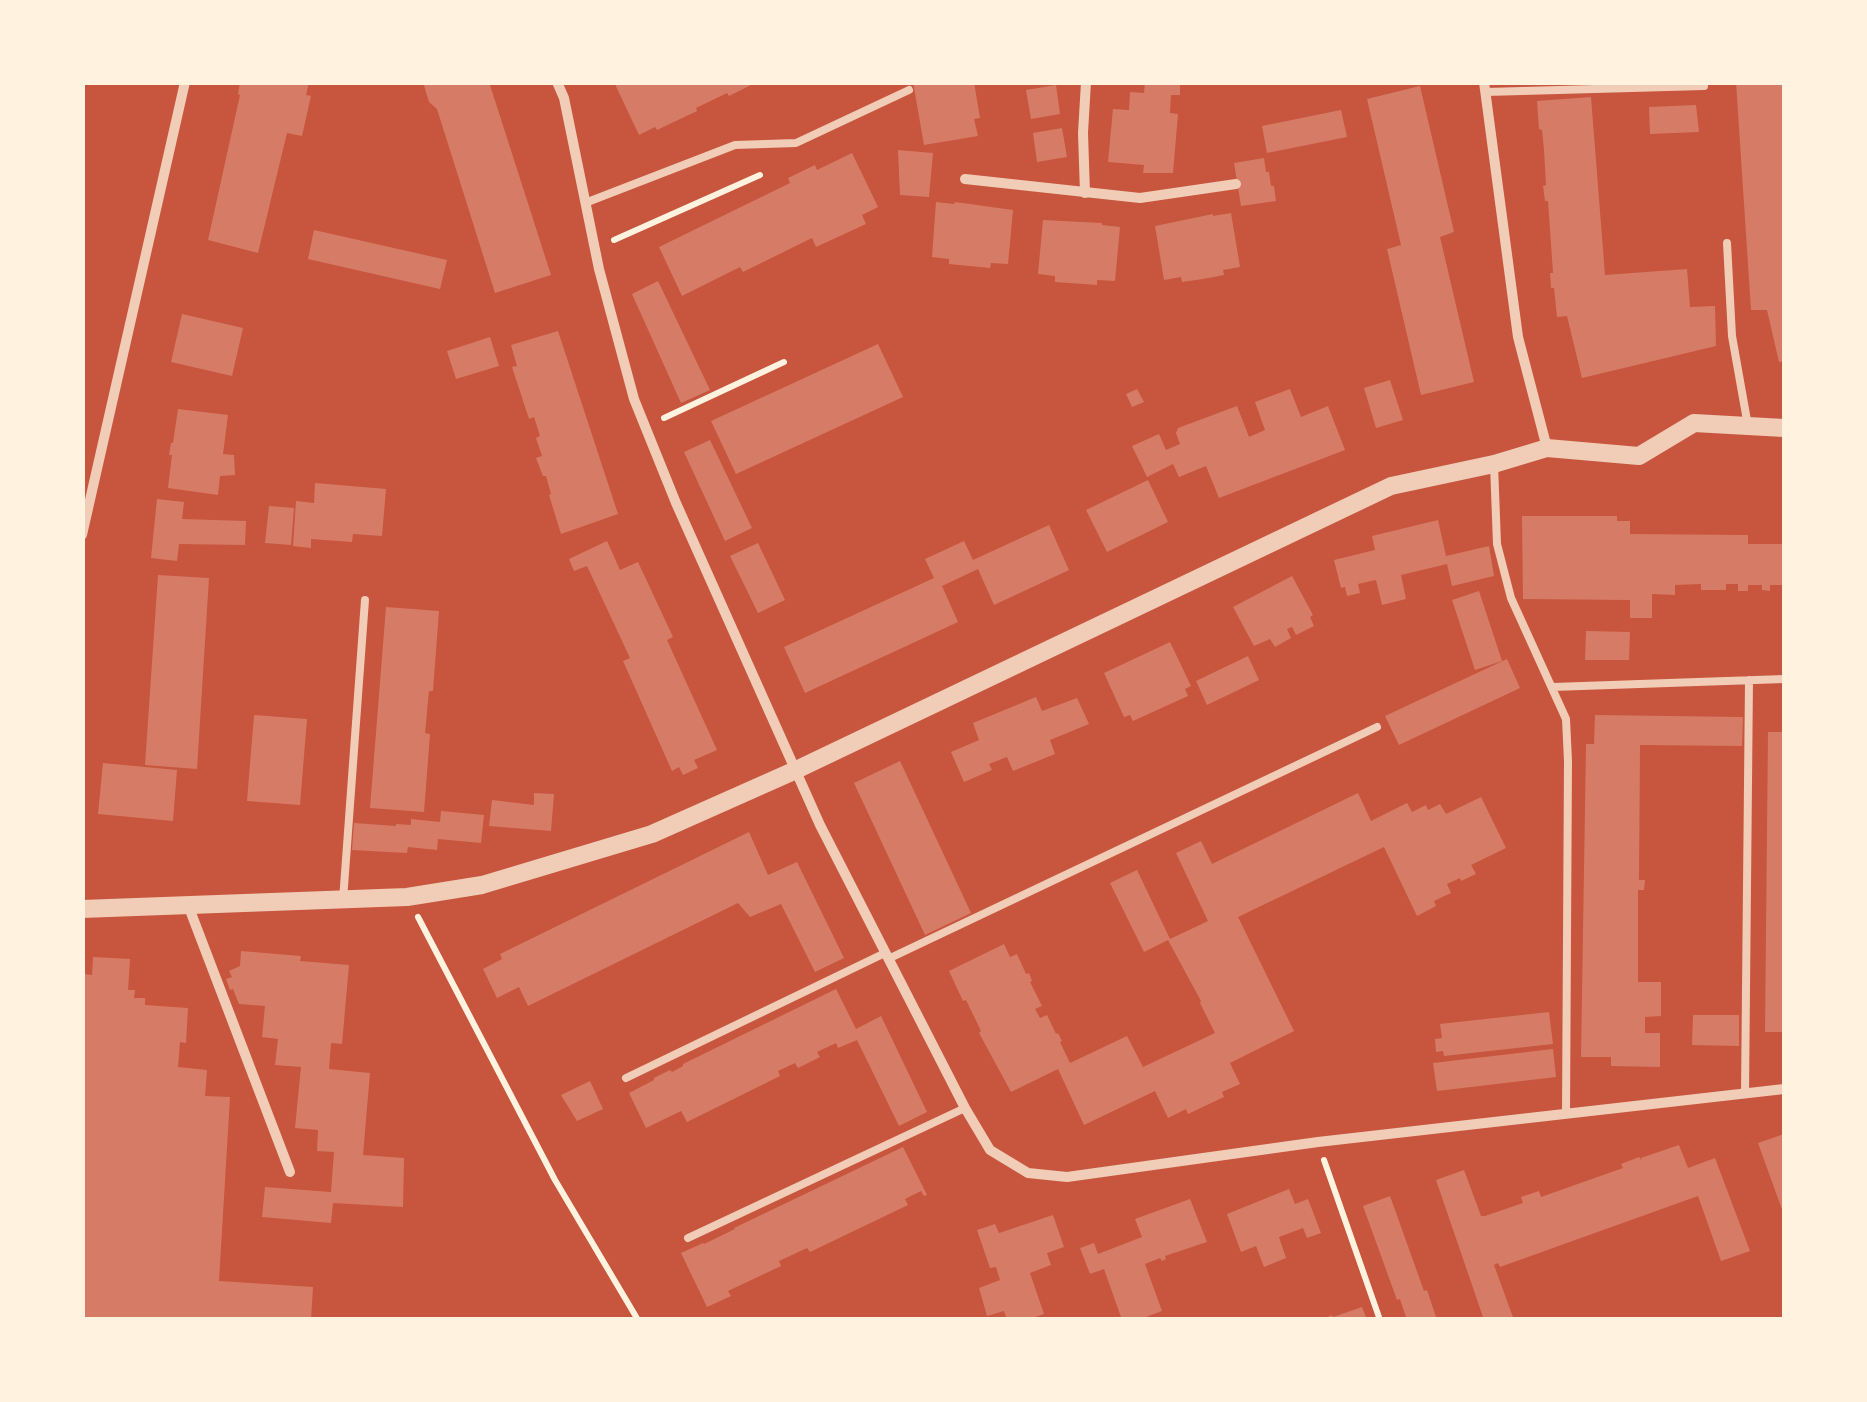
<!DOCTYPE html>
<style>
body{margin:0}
#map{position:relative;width:1867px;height:1402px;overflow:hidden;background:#c8553d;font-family:Jost,sans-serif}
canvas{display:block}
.frame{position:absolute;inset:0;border:85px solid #fff3e0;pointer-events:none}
</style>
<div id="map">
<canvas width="1867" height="1402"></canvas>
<div class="frame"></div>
</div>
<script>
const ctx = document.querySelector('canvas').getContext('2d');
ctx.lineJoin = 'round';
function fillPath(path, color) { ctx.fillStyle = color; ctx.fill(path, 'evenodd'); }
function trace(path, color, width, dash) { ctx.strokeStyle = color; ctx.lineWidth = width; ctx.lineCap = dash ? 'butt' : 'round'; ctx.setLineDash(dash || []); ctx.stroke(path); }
fillPath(new Path2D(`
 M240 82H309L306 95 311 96 302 136 287 133 258 253 208 240 240 95 238 94Z
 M423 82H489L551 275 495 293 437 109 429 102Z
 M614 82H757L729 96 727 93 696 108 697 111 657 130 655 127 639 135Z
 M913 82H974L980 118 974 119 978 136 924 145Z
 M1145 82H1180V95H1171L1170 113 1178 114 1173 173H1143L1144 165 1108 162 1113 109 1129 110 1130 92 1144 93Z
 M1736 82H1784V361L1779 362 1767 310H1751Z
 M1056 85 1060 114 1031 119 1026 90Z
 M1420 86 1454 232 1440 237 1474 382 1421 395 1387 249 1401 245 1367 99Z
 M1591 97 1605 275 1687 269 1690 307 1715 306 1716 346 1582 378 1567 316 1557 317 1554 288H1551L1550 273H1553L1548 201H1545L1543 186 1546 185 1544 150 1542 130 1539 129 1537 101Z
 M1696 105 1699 132 1650 134 1649 107Z
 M1341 110 1347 137 1267 153 1262 126Z
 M1062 128 1067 157 1037 162 1033 133Z
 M898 150 933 153 929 197 900 195Z
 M852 153 878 207 862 215 866 224 816 247 812 238 743 272 740 267 682 296 659 247 790 183 788 178 815 165 817 170Z
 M1264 158 1266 172H1269L1271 186H1274L1276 201 1241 206 1234 163Z
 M936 202 954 204 955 202 1013 210 1008 264 991 263 990 268 949 264V259L932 257Z
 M1231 213 1240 267 1223 270 1224 275 1203 279 1182 282 1181 277 1164 280 1155 226 1213 214V216Z
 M1043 220 1102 223V225L1120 227 1115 281 1097 280V285L1055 282V276L1038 274Z
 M314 230 447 260 440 289 308 259Z
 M658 281 710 390 681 403 632 294Z
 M182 314 243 328 232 376 171 362Z
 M558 331 618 514 561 534 549 495 551 494 546 476H543L536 458 542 456 536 438 540 436 534 417 529 419 512 367 517 366 511 345Z
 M490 337 499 366 456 379 447 351Z
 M878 344 903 397 736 474 711 421Z
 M1390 380 1403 420 1376 428 1364 388Z
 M1137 389 1144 402 1132 407 1126 394Z
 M1290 389 1301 417 1328 406 1345 450 1219 498 1206 466 1179 477 1173 464 1147 477 1132 446 1159 434 1166 450 1180 444 1176 433 1178 428 1237 406 1249 437 1265 430 1255 402Z
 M178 409 228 415 223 454 234 455 235 475 220 476 218 495 168 488 172 455H169L171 443H173Z
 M710 440 752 528 725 541 684 452Z
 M1148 480 1168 522 1107 552 1086 510Z
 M315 483 386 489 382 536 353 534 352 542 311 539V548L293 546 296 501 314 503Z
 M157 499 184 502 182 519 246 521 245 545 179 544 177 561 151 558Z
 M269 506 294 508 291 545 265 543Z
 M1522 516H1617V521H1630V534L1748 535V544H1784V585H1770V591L1762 590V585H1748V591H1738V584H1726V590H1701V584L1675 585V595L1652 594V618H1630V600L1523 599Z
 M1438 520 1446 556 1489 546 1494 576 1452 586 1447 564 1401 575 1406 599 1382 605 1376 580 1358 584 1360 593 1347 596 1345 587 1341 588 1334 560 1375 550 1372 536Z
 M1049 525 1069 570 994 605 978 569 942 586 958 622 805 693 784 647 934 578 925 559 964 541 973 560Z
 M607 541 620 570 638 562 673 637 667 640 717 750 694 760 698 768 683 775 679 767 672 771 623 661 630 658 587 566 574 571 569 559Z
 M758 543 785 600 758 613 730 556Z
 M158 575 209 578 197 769 145 765Z
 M1292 576 1313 615 1310 617 1314 626 1296 635 1292 627 1287 629 1291 638 1275 647 1270 639 1254 646 1233 607Z
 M1479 591 1502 661 1475 670 1452 600Z
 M386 607 439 611 433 691H429L425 733 430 734 424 812 370 808Z
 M1586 631 1630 632 1629 660H1585Z
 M1170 642 1191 686 1185 689 1188 696 1133 721 1130 715 1124 717 1104 673Z
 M1248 656 1259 680 1207 705 1196 681Z
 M1507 659 1520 688 1399 745 1385 716Z
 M1036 697 1042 711 1077 698 1089 724 1050 740 1055 754 1013 771 1007 757 989 764 992 770 964 782 951 752 979 740 973 723Z
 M254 715 307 719 300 805 247 801Z
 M1595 715 1743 717 1742 746 1640 745 1639 880H1645L1644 890H1638V982H1661V1016L1645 1017V1033H1660V1067L1611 1066V1057H1581L1586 744H1594Z
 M1768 732H1784V1032H1765Z
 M900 761 971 913 925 935 854 783Z
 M103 763 177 770 173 821 98 814Z
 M534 793 554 794 551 831 489 826 492 800 534 805Z
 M1358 793 1371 821 1407 803 1412 812 1426 805 1428 810 1440 804 1446 814 1481 797 1506 848 1471 865 1476 874 1461 881 1460 878 1447 884 1451 893 1434 901 1436 906 1417 916 1384 847 1238 917 1294 1031 1230 1063 1240 1084 1222 1092 1224 1097 1188 1114 1186 1109 1168 1118 1155 1091 1084 1125 1058 1069 1011 1092 979 1033 981 1031 966 1000 963 1001 949 971 1004 944 1010 957 1017 954 1026 974 1029 973 1032 981 1030 982 1042 1006 1035 1009 1040 1018 1047 1015 1056 1034 1058 1033 1062 1041 1060 1042 1070 1063 1127 1036 1143 1067 1215 1033 1200 1003 1201 1001 1168 940 1144 952 1110 883 1137 870 1170 939 1208 921 1176 853 1201 841 1212 864Z
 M441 811 484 815 481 843 438 839 437 850 408 847 407 853 352 850 354 823 396 826V824L411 825V819L440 822Z
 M749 832 768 875 797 862 844 958 815 972 781 904 750 917 738 903 528 1006 519 987 497 998 483 969 502 959 500 954Z
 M241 951 301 956 300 961 349 965 342 1044 331 1043 329 1069 370 1073 363 1155 404 1158 403 1207 333 1203 331 1223 262 1217 265 1187 331 1192 334 1152 317 1151 318 1130 295 1128 301 1067 275 1065 278 1039 262 1037 265 1006 239 1004 233 989 230 990 226 979 232 977 229 971 240 966Z
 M93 957 130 959 128 990H135L134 998H145V1005L188 1008 186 1043 180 1042 178 1067 207 1070 205 1096 230 1097 219 1281 313 1287 311 1320H82V997L84 974 92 975Z
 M836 989 856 1029 881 1016 927 1112 899 1126 857 1040 838 1048 836 1043 817 1052 820 1057 798 1068 795 1063 778 1071 780 1076 778 1077 687 1122 681 1111 646 1128 629 1093 654 1080V1078L670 1070 672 1072 683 1066V1064Z
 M1549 1012 1553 1044 1444 1056 1443 1051 1436 1052 1435 1039 1442 1038 1440 1024Z
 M1693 1015H1739V1046L1692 1045Z
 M1553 1049 1556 1077 1437 1091 1433 1063Z
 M590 1081 603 1109 577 1121 561 1095Z
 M1784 1134V1215L1758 1143Z
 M1679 1145 1688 1168 1715 1158 1750 1251 1721 1261 1698 1196 1500 1267 1498 1263 1494 1265 1514 1320H1484L1436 1180 1464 1170 1481 1216H1485L1523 1203 1521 1197 1539 1191 1541 1197 1623 1168 1621 1164 1639 1157 1642 1161 1641 1158Z
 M903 1147 927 1195 924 1196 921 1191 905 1199 908 1205 810 1252 807 1248 779 1261 781 1266 728 1291 731 1296 707 1307 681 1253 703 1243 704 1244 735 1229 734 1228Z
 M1289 1189 1295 1204 1308 1199 1321 1233 1307 1238 1303 1228 1279 1237 1286 1258 1264 1267 1256 1246 1241 1252 1227 1214Z
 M1390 1196 1424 1291 1427 1290 1437 1320H1407L1400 1299 1397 1300 1363 1206Z
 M1190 1199 1207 1242 1165 1256 1166 1259 1162 1261 1160 1258 1145 1264 1162 1311 1138 1320H1122L1104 1269 1090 1274 1080 1248 1094 1243 1098 1254 1142 1237 1135 1219Z
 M1053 1215 1064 1247 1047 1253 1051 1265 1030 1273 1044 1314 1027 1320H1007L1004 1311 987 1316 979 1288 1000 1280 996 1267 990 1268 977 1230 995 1224 999 1233Z
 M1362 1307 1367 1320H1321L1332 1315 1333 1317Z`), '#d67c66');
trace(new Path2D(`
 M614 240 760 175
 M664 418 784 362
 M418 917 555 1180 638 1320
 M1324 1160 1380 1320`), '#fff3e0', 6);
trace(new Path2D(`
 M1486 92 1704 86
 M585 203 735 145 796 143 909 90
 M1727 243 1732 336 1748 426
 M1494 464 1497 544 1511 598 1566 719 1568 761 1566 1114
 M1553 687 1784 679
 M343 900 365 600
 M888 959 1377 727
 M626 1078 885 953
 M1745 1093 1749 680
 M688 1238 965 1108`), '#f1ccb7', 8);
trace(new Path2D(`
 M557 82 564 98 599 269 634 399 676 503 820 825 965 1108 990 1150 1028 1173 1067 1177 1318 1142 1784 1089
 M1484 82 1518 337 1547 448
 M965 179 1140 198 1236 184
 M1085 193 1083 133 1086 82
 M82 535 185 82
 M188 905 290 1172`), '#f1ccb7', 10);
trace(new Path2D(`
 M82 909 407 897 482 885 652 834 796 770 1391 486 1494 464 1547 448 1639 456 1694 423 1784 428`), '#f1ccb7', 18);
</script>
